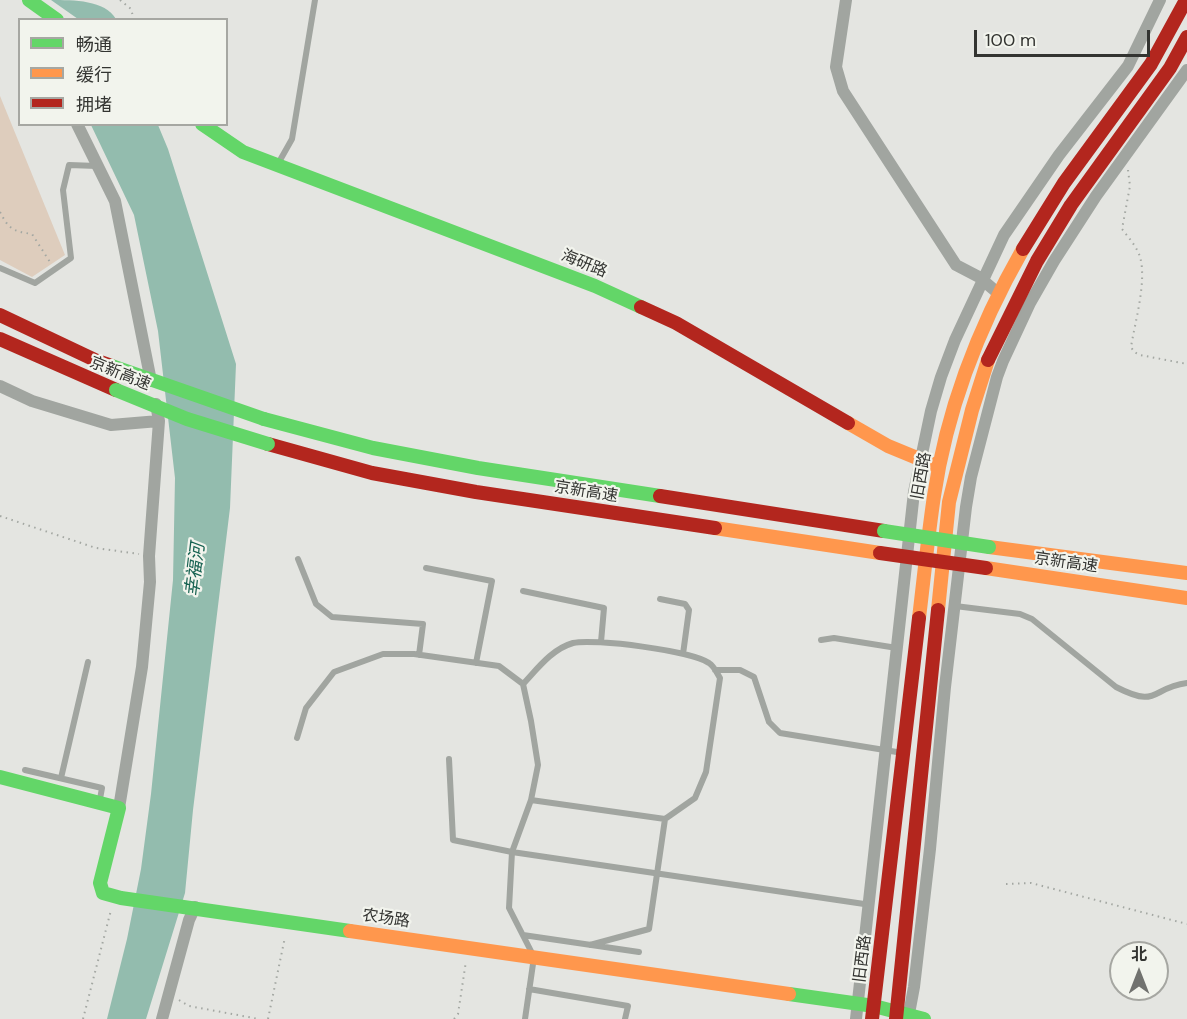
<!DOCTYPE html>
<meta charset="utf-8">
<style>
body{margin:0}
#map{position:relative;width:1187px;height:1019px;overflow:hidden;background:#e4e5e1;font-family:"DM Sans","Noto Sans SC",sans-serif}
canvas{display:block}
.legend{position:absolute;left:18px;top:18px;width:210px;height:108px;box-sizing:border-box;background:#f2f4ed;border:2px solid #a6a7a2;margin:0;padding:8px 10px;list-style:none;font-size:18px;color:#333431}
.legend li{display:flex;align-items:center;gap:12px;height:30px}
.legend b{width:30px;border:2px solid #a6a7a2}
.north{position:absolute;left:1109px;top:941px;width:60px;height:60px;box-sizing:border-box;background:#f2f4ed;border:2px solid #a6a7a2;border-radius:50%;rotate:0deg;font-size:16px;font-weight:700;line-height:24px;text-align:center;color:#333431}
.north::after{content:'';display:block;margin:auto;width:21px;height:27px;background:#71726f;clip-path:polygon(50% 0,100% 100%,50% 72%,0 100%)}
.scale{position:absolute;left:974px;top:30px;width:176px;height:27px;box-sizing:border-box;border:3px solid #333431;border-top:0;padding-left:8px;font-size:18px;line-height:21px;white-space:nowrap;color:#333431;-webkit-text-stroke:4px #f2f4ed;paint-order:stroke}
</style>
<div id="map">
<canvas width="1187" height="1019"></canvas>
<ul class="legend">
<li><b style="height:8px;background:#63d668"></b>畅通</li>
<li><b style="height:8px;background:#ff974d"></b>缓行</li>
<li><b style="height:8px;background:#b3261e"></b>拥堵</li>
</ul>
<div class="north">北</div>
<div class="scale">100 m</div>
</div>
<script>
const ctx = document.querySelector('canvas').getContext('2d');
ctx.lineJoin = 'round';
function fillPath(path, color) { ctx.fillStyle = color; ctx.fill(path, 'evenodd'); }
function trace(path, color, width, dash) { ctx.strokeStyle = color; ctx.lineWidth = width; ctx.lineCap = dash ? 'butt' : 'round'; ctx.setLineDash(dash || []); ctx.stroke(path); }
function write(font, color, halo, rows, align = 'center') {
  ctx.font = font + ' "DM Sans","Noto Sans SC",sans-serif'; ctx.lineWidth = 4.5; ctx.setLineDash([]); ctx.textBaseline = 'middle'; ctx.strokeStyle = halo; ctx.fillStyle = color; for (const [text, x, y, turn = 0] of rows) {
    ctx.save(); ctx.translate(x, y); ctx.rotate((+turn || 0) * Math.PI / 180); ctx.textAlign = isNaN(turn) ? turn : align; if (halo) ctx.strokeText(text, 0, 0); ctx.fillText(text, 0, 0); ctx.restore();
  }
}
fillPath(new Path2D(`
 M0 96 65 255 32 277 0 260Z`), '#decdbd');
fillPath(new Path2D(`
 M51 0C74 0 105 0 116 19H78Z
 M91 125H158L168 149 236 364 230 508 193 810 185 893 146 1019H107L127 939 141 869 151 794 173 580 175 478 158 331 134 215Z`), '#93bcae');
trace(new Path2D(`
 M120 0 131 9 134 20
 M1128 170 1130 186 1122 229C1129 238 1137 247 1140 257 1147 281 1135 322 1131 347L1134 352 1140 355 1187 364
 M0 212C9 229 12 231 32 234L50 262
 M0 516 96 548 139 554
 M1006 884 1031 883 1187 924
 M179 1000 189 1006 259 1019
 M83 1019 111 910
 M268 1019 285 937
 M454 1019 458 1014 466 961`), '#a3a7a2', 2, [1.5, 4.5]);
trace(new Path2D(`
 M279 162 292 139 315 0
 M0 268 35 283 71 258 63 190 69 165 97 166
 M298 559 316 604 332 617 423 624 419 655
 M426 568 492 581 476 663
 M523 591 604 608 601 642
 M660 599 685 604 689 610 683 654
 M955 606 1020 614 1032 619 1116 687C1159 709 1150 688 1187 683
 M821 640 834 638 897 648
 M715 670H740L754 677 769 722 780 733 903 753
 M523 684C538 668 552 649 573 643 593 638 693 651 709 663 714 666 717 673 720 678L706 772 695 798 665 819
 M297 738 306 708 334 672 383 654H414L499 666 523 684 531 721 538 765 531 800 512 852 509 908 534 957 525 1019
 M449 759 453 840 512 852 871 905
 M25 770 102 788 100 799
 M61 778 88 662
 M531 800 665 819 649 929 590 945
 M523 935 639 952
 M529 989 628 1006 625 1019`), '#a1a5a0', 6);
trace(new Path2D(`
 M846 0 836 67 843 91 956 265 979 277 999 294
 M77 124 115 201 151 381
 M0 386 32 401 111 425 159 421
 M119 808 142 667 150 582 149 556 159 421 156 404
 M162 1019 189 920 195 907
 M856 1019 914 492 931 411 941 377 955 340 1004 235 1059 155 1128 66 1160 0
 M908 1019 914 987 930 849 945 687 966 507 971 477 997 377 1003 361 1030 303 1054 261 1096 196 1187 70`), '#a1a5a0', 12);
trace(new Path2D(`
 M29 0 57 20
 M202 124 243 152 595 286 641 307
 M264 419 373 448 478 468 660 496
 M0 777 119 808 100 883 103 893 121 898 350 931
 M789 994 874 1006 924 1019`), '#63d668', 14);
trace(new Path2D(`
 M848 423 888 446 939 467
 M715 528 880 553
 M989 547 1187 573
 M986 568 1187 598
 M938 610 949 502 972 410 988 360
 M919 618C924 577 928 536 934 496 947 408 979 326 1023 249
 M350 931 789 994`), '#ff974d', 14);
trace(new Path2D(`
 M1023 249 1064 183 1151 64 1186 0
 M641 307 676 323 848 423
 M0 315 95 360 112 366
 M0 339 116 390
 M988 360 1037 261 1071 205 1170 68 1187 37
 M268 444 372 473 476 492 715 528
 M660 496 884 531
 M872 1019 919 618
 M896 1019 938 610`), '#b3261e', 14);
trace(new Path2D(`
 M112 366 264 419
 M116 390 187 419 268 444
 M884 531 989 547`), '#63d668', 14);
trace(new Path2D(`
 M880 553 986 568`), '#b3261e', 14);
write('16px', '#333431', '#f2f4ed', [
 ["海研路",584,264,22],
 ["京新高速",120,374,22],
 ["旧西路",922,476,-80],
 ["京新高速",586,492,9],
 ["京新高速",1066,563,8],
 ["农场路",386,919,8],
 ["旧西路",863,959,-83]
]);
write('italic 18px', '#166251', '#f2f4ed', [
 ["幸福河",196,570,-83]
]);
</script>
